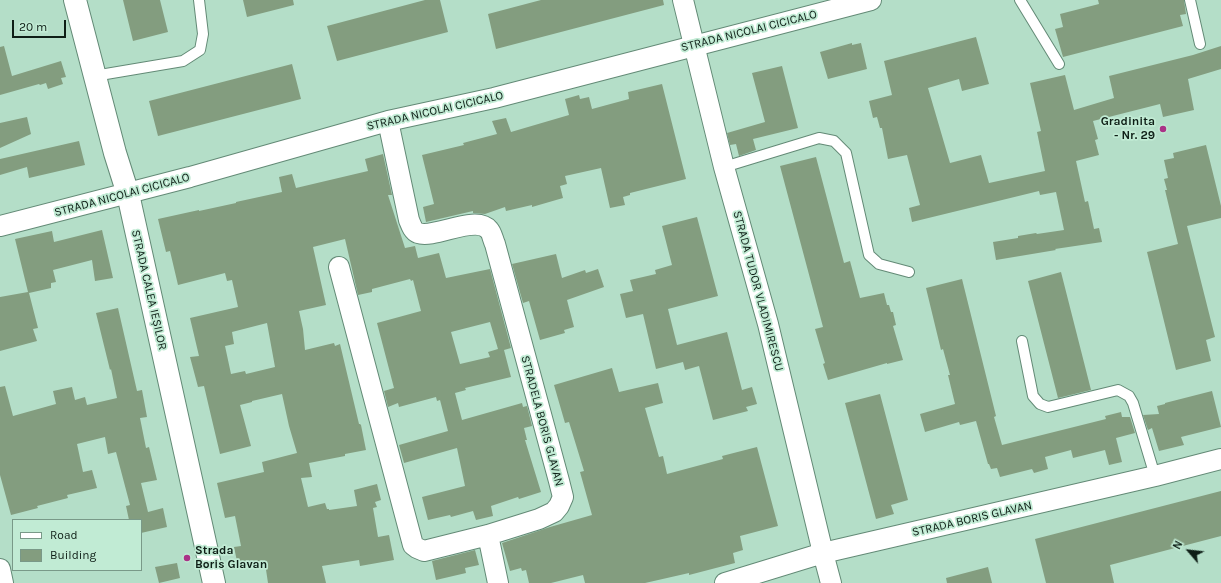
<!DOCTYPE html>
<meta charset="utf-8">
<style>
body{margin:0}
#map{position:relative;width:1221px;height:583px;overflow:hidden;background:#b4dec8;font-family:Karla,sans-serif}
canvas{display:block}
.legend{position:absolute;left:12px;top:519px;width:130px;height:52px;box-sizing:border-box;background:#c1ebd4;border:1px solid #799988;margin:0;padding:5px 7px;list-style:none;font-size:12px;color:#0e1e16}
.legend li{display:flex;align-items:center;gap:8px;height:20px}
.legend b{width:20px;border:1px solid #799988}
.north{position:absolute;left:1169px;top:531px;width:40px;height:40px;-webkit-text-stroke:3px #c1ebd4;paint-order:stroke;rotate:298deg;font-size:11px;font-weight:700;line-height:16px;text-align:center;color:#0e1e16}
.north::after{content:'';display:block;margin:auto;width:14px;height:18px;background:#0e1e16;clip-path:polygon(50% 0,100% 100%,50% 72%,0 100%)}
.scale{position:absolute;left:12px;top:20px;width:54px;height:18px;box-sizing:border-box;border:2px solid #0e1e16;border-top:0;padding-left:5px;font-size:12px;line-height:14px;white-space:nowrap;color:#0e1e16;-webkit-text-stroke:3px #c1ebd4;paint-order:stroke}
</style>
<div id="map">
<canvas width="1221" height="583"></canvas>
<ul class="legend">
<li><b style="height:5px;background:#fff"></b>Road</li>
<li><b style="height:11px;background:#839d7f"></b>Building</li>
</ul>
<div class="north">N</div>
<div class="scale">20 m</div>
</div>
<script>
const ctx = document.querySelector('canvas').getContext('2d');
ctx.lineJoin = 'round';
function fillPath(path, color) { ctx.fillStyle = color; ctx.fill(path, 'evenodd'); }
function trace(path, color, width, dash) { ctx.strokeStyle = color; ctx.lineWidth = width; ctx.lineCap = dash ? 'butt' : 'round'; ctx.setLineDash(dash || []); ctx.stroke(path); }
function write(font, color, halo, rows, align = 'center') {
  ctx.font = font + ' Karla,sans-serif'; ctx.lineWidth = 3.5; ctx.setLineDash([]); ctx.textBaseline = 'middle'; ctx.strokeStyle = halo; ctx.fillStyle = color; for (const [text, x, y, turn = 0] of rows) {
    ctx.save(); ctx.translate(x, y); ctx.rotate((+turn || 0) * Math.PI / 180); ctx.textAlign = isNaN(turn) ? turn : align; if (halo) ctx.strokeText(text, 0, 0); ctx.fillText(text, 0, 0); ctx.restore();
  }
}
fillPath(new Path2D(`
 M123 0H160L168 32 133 41Z
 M243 0H293L294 5 247 17Z
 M425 0H440L448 32 337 61 327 26Z
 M541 0H663L664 5 496 49 488 14Z
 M1098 0H1184L1186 14 1180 15 1183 26 1063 57 1055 29 1063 27 1060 14 1099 4Z
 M976 37 989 84 962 91 959 79 928 88 950 163 981 155 989 183 1045 171 1037 132 1041 131 1030 83 1065 75 1074 110 1114 98 1109 76 1193 55 1221 46V69L1188 79 1194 110 1163 117 1160 104 1093 121 1098 139 1095 140 1099 155 1076 161 1085 202 1088 201 1094 229 1099 228 1102 242 1055 249 1056 250 996 260 993 242 1018 238V236L1036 233 1037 234 1064 230 1056 192 1040 195 1039 191 912 222 909 208 920 205 907 155 888 159 882 128H880L877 117 873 118 869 101 892 95 884 61Z
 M852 43V45L861 43 867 69 828 79 820 52Z
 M4 46 12 76 61 61 66 77 61 78 63 84 48 89 46 83 40 85 39 84 0 95V47Z
 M292 64 301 99 158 136 149 101Z
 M782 66 798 128 753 139 756 150 739 156 736 144 730 145 727 133 765 122 752 73Z
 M662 84 686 179 630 193V195L623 197 625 205 610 208 601 168 565 176 567 184 560 186 563 198 532 207V205L506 211 505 207 485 214 473 213V211L426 222 423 207 434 204 422 155 464 145 463 143 497 134 492 121 506 118 511 132 569 115 565 99 579 95 580 99 589 97 592 109 629 99 628 92Z
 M27 117 31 134 0 148V123Z
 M79 141 85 165 29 178 27 167 0 175V159Z
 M1206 145 1221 206V218L1187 226 1215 337 1206 340 1211 361 1176 370 1147 252 1178 244 1165 190H1167L1164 179 1168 178 1164 160 1174 158 1173 153Z
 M383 154 392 195H388L405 248 415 246 418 258 439 253 446 278 490 269 511 348 504 350 511 377 465 388 466 390 455 393 462 420 522 403 523 407 527 406 532 426 524 428 527 440H525L541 492 519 499 518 497 491 506 493 516 476 520 473 511 451 517 450 515 428 520 422 497 465 486 457 448 404 463 399 445 448 431 440 400 437 401 436 397 399 407 398 403 388 407 384 391 394 388 377 323 421 311 413 280 411 281 410 279 372 289V292L358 295 345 239 313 247 326 305 299 311 303 329 305 350 334 343 335 346 340 344 359 424H360L361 425 366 450 345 454V456L309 463 312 477 301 478 308 507 325 503 327 509H329V510L357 506 354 490 377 484 381 500 375 502 377 507 373 508 378 537 389 535 394 560 360 566 359 560 322 566 326 583H268L265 563 242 568V565L238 566 234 547 241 546 235 516 225 518 217 483 264 472 262 462 297 453 289 426 282 394 252 401V402L240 405 251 446 220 454 204 386 198 387 190 357 199 356 190 318 238 307 232 280 227 281 225 273 178 285 170 251 166 252 158 219 199 210V211L236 203V202L282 192 279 177 292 174 296 188 368 171 365 159ZM490 322 498 349 488 352 490 357 460 364 451 332ZM267 323 275 367 246 374 245 371 231 374 225 346 234 344 232 332Z
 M816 157 844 263 850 261 860 298 884 293 887 305H889L891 312H893L896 325 893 326 903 360 887 364V363L828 380 823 364 825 363 815 329 823 327 780 166Z
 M697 217 718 296 668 309 677 345 727 332 742 390 752 387 757 404 746 407 748 411 713 420 699 366 685 370 683 362 656 369 643 314 626 318 620 294 633 291 630 280 656 274 655 270 672 265 662 226Z
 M102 230 113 278 95 281 92 260 53 270 56 282 51 283V288L29 293 38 328 33 329 37 341 0 351V297L28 292 15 239 52 231 54 242Z
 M556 254 562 278 585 270 586 273 598 269 604 287 567 300 574 327 564 330 565 333 540 340 529 301 523 303 512 264Z
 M1061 272 1091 390 1058 398 1028 281Z
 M962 279 996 416 994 417 1002 445 1106 419 1105 416 1121 412 1122 417H1130L1135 433 1116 438 1122 462 1109 465 1105 450 1073 458 1071 450 1045 457 1048 469 1034 473 1032 469 1000 477 997 468 991 469 989 464H988L976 421 960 425 959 422 925 432 920 414 955 404 948 375H950L943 349 941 350 926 288Z
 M118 308 137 391 142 390 147 417 140 418 146 448 149 447 157 480 141 483 148 512 163 508 167 527 141 533V520H129L126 506 130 505 116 452 108 454 105 437 77 444 83 472 92 470 97 488 67 495 68 498 37 506 38 508 11 515 0 475V387L5 386 13 416 56 404 53 391 72 387 75 400 85 397 87 405 117 398 111 369 110 370 96 313Z
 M612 368 619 392 658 383 663 403 645 408 659 457 663 456 667 474 723 459 722 456 757 447 778 526 740 536 743 550 733 553 735 563 689 575V573L645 583H585L583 575 551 583H529L526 570 522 571 521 568 510 571 502 543 550 527 592 515 580 472 584 471 569 422 565 423 554 385Z
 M1212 391 1221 427 1181 437 1184 445 1159 451 1152 428 1148 430 1143 415 1159 414 1157 406 1165 404V403Z
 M880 394 908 500 891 505 894 514 876 519 845 403Z
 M1221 491V536L1110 565 1114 583H1046L1035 539Z
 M475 550 479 565 465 568 466 573 436 580 432 561Z
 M177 563 180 578 159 583 155 567Z
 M988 567 992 583H947L946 578Z`), '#839d7f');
const lane = new Path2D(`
 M1020 0 1059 64
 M1190 0 1200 44
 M94 76 183 61 200 50 203 34 199 0
 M724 167 819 138 834 141 846 153 869 255 879 264 909 272
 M1022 341 1033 396 1040 404 1048 407 1118 390 1129 396 1133 403 1155 476`);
const street = new Path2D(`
 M683 0 724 167 768 324 823 553 831 583
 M0 226 190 177 388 121 494 98 871 0
 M339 267 413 545 417 548 424 551 488 535 539 519 554 512 559 506 563 497 559 481 495 244C493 240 492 233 489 230 476 214 435 239 418 233 413 231 411 225 409 220L388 121
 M488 535 498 583
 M0 569 3 583
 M725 583 823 553 1155 476 1221 459`);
const secondary = new Path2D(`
 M75 0 115 153 128 194 214 583`);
trace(lane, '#638a76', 12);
trace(street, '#638a76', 22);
trace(secondary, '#638a76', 24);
trace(lane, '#fff', 10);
trace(street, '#fff', 20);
trace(secondary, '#fff', 22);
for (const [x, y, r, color] of [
 [1163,129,4,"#aa3287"],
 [187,558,4,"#aa3287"]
]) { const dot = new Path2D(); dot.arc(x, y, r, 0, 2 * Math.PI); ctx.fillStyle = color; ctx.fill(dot); trace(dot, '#c1ebd4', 1.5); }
write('12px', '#0e1e16', '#c1ebd4', [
 ["STRADA NICOLAI CICICALO",749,31,-14],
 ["STRADA NICOLAI CICICALO",435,111,-13],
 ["STRADA NICOLAI CICICALO",122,195,-15],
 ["STRADA CALEA IEȘILOR",149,290,77],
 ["STRADA TUDOR VLADIMIRESCU",758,291,75],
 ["STRADELA BORIS GLAVAN",542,421,75],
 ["STRADA BORIS GLAVAN",972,519,-13]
]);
write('bold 12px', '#0e1e16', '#c1ebd4', [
 ["Gradinita",1155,122],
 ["- Nr. 29",1155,136],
 ["Strada",195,551,"left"],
 ["Boris Glavan",195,565,"left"]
], 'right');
</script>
